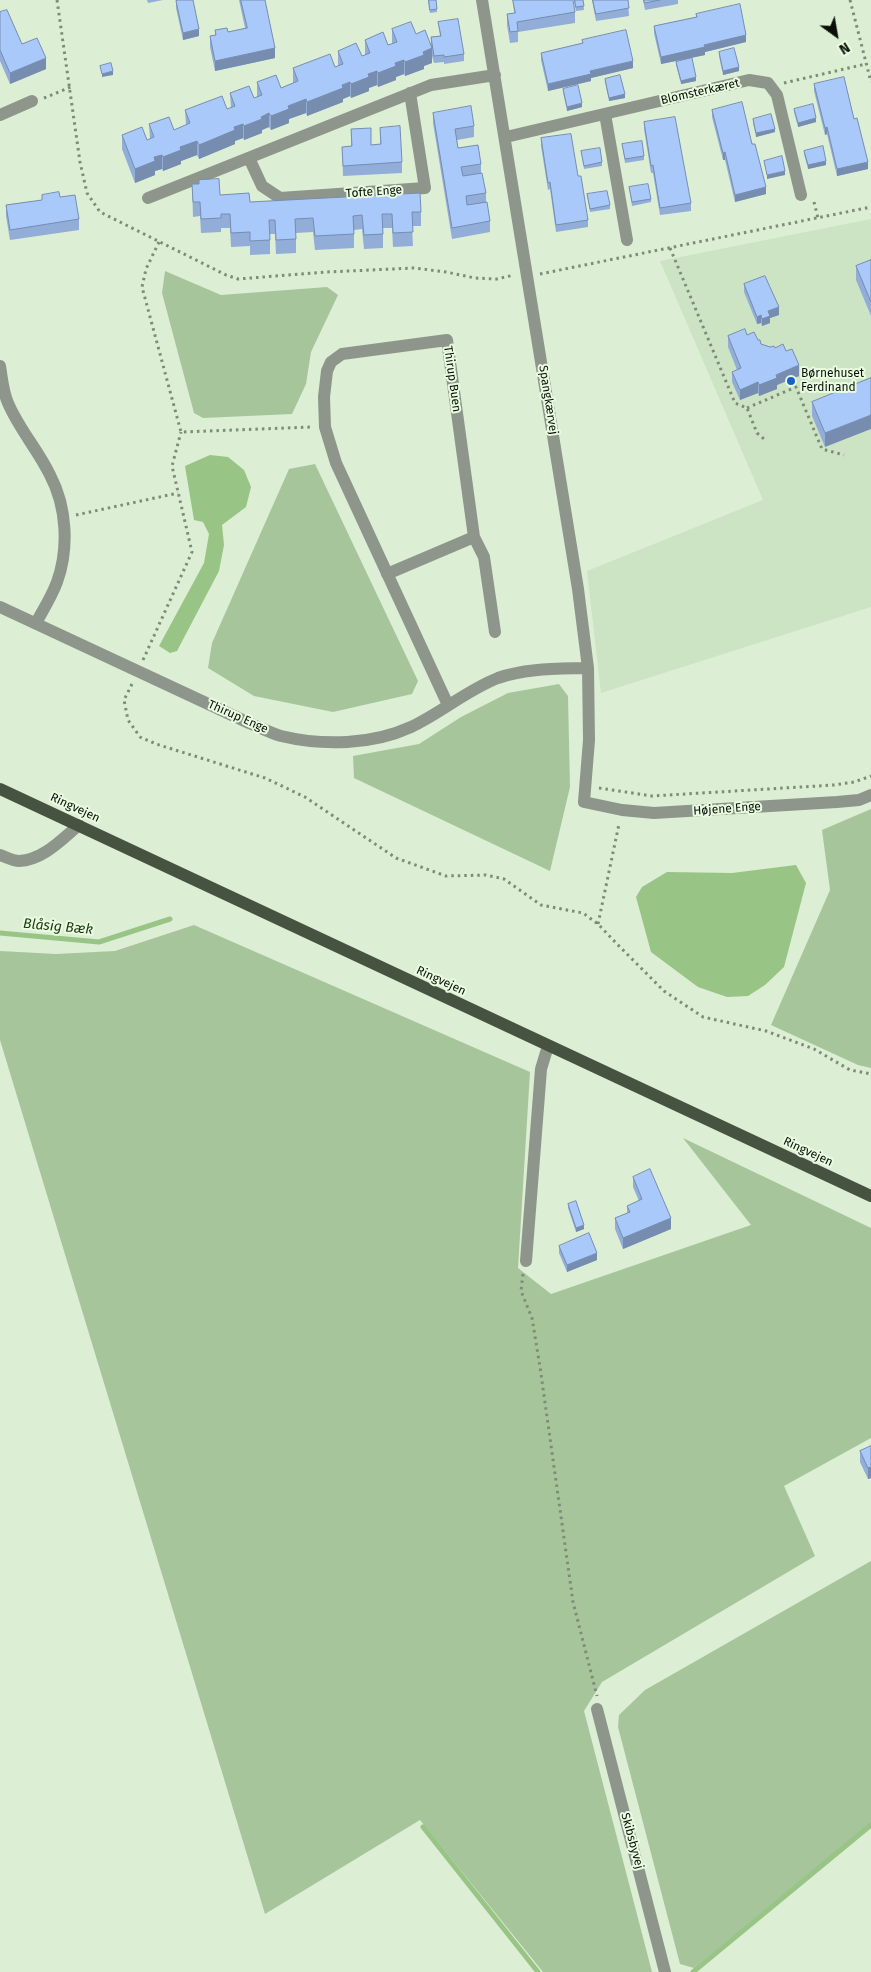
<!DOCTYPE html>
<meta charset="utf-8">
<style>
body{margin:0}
#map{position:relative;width:871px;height:1972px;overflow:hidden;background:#dceed4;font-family:"Fira Sans",sans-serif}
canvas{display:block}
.north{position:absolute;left:811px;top:10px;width:50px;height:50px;-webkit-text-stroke:4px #e9fbe1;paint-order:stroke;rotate:148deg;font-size:14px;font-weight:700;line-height:20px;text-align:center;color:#0a1008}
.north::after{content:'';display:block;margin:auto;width:18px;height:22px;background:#0a1008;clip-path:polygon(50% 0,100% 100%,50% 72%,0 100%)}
</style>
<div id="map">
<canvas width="871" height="1972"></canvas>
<div class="north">N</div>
</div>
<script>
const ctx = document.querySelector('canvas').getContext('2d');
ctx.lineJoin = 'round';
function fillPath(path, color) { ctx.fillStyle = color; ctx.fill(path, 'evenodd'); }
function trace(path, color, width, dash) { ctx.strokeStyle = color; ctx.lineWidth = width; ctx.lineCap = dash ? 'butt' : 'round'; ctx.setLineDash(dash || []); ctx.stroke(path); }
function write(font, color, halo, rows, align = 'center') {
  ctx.font = font + ' "Fira Sans",sans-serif'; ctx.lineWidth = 4; ctx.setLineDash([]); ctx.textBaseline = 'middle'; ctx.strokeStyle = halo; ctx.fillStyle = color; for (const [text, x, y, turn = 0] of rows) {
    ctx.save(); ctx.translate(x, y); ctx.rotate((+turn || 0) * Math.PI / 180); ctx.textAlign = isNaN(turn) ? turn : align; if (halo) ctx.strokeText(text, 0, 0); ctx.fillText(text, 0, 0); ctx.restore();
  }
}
fillPath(new Path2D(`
 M871 219V607L601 693 587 571 763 500 660 261Z`), '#cde4c4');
fillPath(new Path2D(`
 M165 271 221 295 327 287 338 295 311 352 306 384 292 414 203 418 194 413 162 293Z
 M315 464 418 681 412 694 333 712 254 696 208 668 212 643 289 469Z
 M559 684 568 696 570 787 550 871 354 778 353 756 419 744 461 717 508 693Z
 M871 809V1068L858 1065 771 1025 830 890 822 830Z
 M194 925 530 1072 518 1268 551 1294 751 1225 683 1138 871 1228V1438L784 1486 815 1556 602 1682 584 1711 652 1972H543L420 1820 265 1914 0 1040V951L56 954 115 951Z
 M871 1561V1823L694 1968 680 1964 618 1727 619 1715 645 1690Z`), '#a7c59a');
fillPath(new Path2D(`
 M210 455 228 457 244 470 251 487 246 507 222 525 224 545 219 571 177 651 170 653 159 646 204 563 209 534 203 522 194 520 185 466Z
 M796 865 806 883 784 967 765 985 748 996 727 997 698 987 651 952 636 897 642 887 667 872 732 873Z`), '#98c485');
trace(new Path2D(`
 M0 933 99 942 170 919
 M423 1827 538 1972
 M693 1972 871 1825`), '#98c485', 5);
trace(new Path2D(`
 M57 0 80 162 87 193 100 212 226 275 238 279 327 272 414 268 446 272 475 278 497 279 514 275
 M850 0 871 82
 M784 83 866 64
 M44 98 71 87
 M814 202 818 218
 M159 242 146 269 142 287 181 432 311 427
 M670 248 735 403 747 408 757 433 764 439
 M540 274 871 207
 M747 408 796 387 822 449 844 455
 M76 515 178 493
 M143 660 192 552 172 466 181 432
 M132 684 124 700 128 720 140 737 156 744 265 778 305 797 396 858 446 876 486 875 504 879 541 905 583 913 598 924 617 944 664 991 703 1017 766 1031 814 1049 850 1070 871 1074
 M599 788 652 796 834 785 854 782 871 776
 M598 924 619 824
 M523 1274 521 1291 532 1318 540 1367 573 1602 597 1696`), '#7e8b79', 3, [2.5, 4]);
trace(new Path2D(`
 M482 0 578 589 588 668 589 740 584 802 622 810 654 813 837 802 859 800 871 795
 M605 114 627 240
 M0 115 32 101
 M506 137 749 80 768 83 777 95 801 195
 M249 158 262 186 280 198 425 188 410 93
 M148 198 431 85 495 75
 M0 366C2 378 3 392 8 403 19 429 38 450 50 475 67 507 69 549 57 582 52 596 43 610 36 623
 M474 537 484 557 495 632
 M387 574 474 537 447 340 342 354 331 362 327 371 324 397 325 427 336 463 448 705
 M0 607 249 723C259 727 270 733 281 736 323 746 372 745 411 727 441 713 467 690 498 678 526 668 558 669 588 668
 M0 855C6 857 13 861 19 861 43 860 61 840 79 825
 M526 1261 541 1069 548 1046
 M597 1709 665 1972`), '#8e968b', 12);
trace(new Path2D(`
 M0 789 871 1196`), '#465341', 12);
fillPath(new Path2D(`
 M147 0H163L148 3Z
 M239 0H265L275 58 215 71 210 47V36L215 35V30L228 32 245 28Z
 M428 0H436L437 12 430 13Z
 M513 0 575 12V23L518 32V42L510 43 507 25V14L514 13Z
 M574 0H583L584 10 576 11Z
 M592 0H628L629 16 596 21Z
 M643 0H678V4L645 10Z
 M176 1 199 36 183 40 176 8Z
 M0 12 22 44 46 69 10 84 0 61Z
 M696 14 746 42 705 52V55L661 64 654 33V26L696 17Z
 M438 22 464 54V61L444 64V62L434 63 432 56V63L424 66V69L405 76 404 74 396 77V80L378 87 377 85 369 88V91L351 98 350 96 343 99V102L307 116 306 113 289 119V123L271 130 269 127 262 130V133L244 140 243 138 235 141V144L199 159 197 155 181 161V164L163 171 162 169 155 171V175L135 183 122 149V135L147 140 150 139 149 124 174 130 186 125 185 110 227 109 231 108 230 93 254 98 257 97V82L281 88 293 83V68L335 67 338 66V51L362 56 365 55V40L388 45 392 44V29L416 34 431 44V37L440 36Z
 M582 40 633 68 591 78V81L548 91 541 60V53L582 43Z
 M719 52 739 71 723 75 719 56Z
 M676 62 696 81 681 84 676 65Z
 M605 79 625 98 609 101 605 82Z
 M814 84 854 119 868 169 837 176 827 134 825 135 814 91Z
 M563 89 582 107 567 111 563 92Z
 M794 109 816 122 798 127 794 112Z
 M712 110 752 144 766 194 735 202 725 160H723L712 117Z
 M433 113 474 126V137L457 140 458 148 481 164V174L486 193V202L490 221V232L452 239 433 123Z
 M753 119 775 132 756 137 753 123Z
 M644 122 691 203V211L660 215 653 173H651L644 129Z
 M380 128 402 162V173L343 176 342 147 351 146V129L371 145 380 144Z
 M541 138 578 176 588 220V227L556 232 550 189 548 190 541 146Z
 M622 144 644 156V160L625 163Z
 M581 151 602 162V166L584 169Z
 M804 151 826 165 808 169 804 154Z
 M192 184 220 195 250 202 421 212V226H412L413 246 393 247 392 228H383V248L364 249 362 229 354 230V248L315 250 313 232 296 233V253L276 254 275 234H270V254L250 255V246L231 247 230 228H221V232L201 233 200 216 193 217Z
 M629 187 651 199V202L632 206Z
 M587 194 610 205V209L590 212Z
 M42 195 60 197 79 219V230L10 240 6 216V205L42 200Z
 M871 260V316L856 280V266Z
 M744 284 779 315 770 318V323L762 326 761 323 757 324 744 292Z
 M747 335 758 340 761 344 770 347 786 351 799 376 777 385V389L759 396 758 393 740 400 732 382V372L737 370 728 347V336Z
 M871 378 825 447 812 416V402Z
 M633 1177 671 1229 623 1249 615 1229V1218L627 1213V1206L639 1201 633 1187Z
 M568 1204 584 1229 576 1232 568 1208Z
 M559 1246 597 1260 567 1272 559 1253Z
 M871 1446V1478L868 1479 860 1462V1451Z`), '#91add8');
fillPath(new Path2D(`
 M199 29V36L183 40V33Z
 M746 35V42L705 52V55L661 64V57L704 45Z
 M275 48V58L215 71V61Z
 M432 48V63L424 66V69L405 76V62L423 52Z
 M46 58V69L10 84V73Z
 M404 60V74L396 77V80L378 87V73L395 63Z
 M633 61V68L591 78V81L548 91V84L590 71Z
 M739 67V71L723 75V71Z
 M113 71V75L102 77V74Z
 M377 71V85L369 88V91L351 98V84L368 74Z
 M696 77V81L681 84V81Z
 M350 82V96L343 99V102L307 116V102Z
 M625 94V98L609 101V98Z
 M306 99V113L289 119V123L271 130V116L288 106Z
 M582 103V107L567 111V107Z
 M269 113V127L262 130V133L244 140V126L261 117Z
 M816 118V122L798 127V123Z
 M243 124V138L235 141V144L199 159V145L234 127Z
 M827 127V134L825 135V128Z
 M775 129V132L756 137V133Z
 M197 141V155L181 161V164L163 171V157L180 147Z
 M725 152V160H723V153Z
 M162 155V169L155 171V175L135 183V169L154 157Z
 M826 161V165L808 169V165Z
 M868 162V169L837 176V169Z
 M785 171V175L767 179V175Z
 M766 187V194L735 202V195Z
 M779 307V315L770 318V323L762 326V319L768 311Z
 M761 315V323L757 324V317Z
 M799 365V376L777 385V389L759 396V385L776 375Z
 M758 382V393L740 400V390Z
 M871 415V429L825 447V433Z
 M671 1218V1229L623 1249V1238Z
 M584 1225V1229L576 1232V1228Z
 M597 1253V1260L567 1272V1265Z
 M871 1467V1478L868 1479V1468Z`), '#768db0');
const building = new Path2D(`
 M179 0H193L199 29 183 33 176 1Z
 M241 0H265L275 48 215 61 210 36 216 35 215 30 227 28 228 32 247 28Z
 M429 0H436L437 9 430 10Z
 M513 0H573L575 12 517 22 518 31 510 32 507 14 515 13Z
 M575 0H583L584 6 576 7Z
 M593 0H628L629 8 596 14Z
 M644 0H660L645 3Z
 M740 4 746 35 704 45 705 47 661 57 654 26 697 17 696 14Z
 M7 10 22 44 37 38 46 58 10 73 0 50V12Z
 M458 19 464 54 444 57V55L434 56 431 37 441 36 438 22Z
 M411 22 416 34 425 30 432 48 423 52 424 55 405 62 404 60 395 63 396 66 378 73 377 71 368 74 369 77 351 84 350 82 342 85 343 88 307 102 306 99 288 106 289 109 271 116 269 113 261 117 262 119 244 126 243 124 234 127 235 130 199 145 197 141 180 147 181 150 163 157 162 155 154 157 155 161 135 169 122 135 142 127 147 140 154 137 149 124 169 117 174 130 190 123 185 110 222 96 227 109 235 106 230 93 249 86 254 98 262 95 257 82 276 75 281 88 298 81 293 68 330 54 335 67 343 64 338 51 356 43 362 56 370 53 365 40 383 32 388 45 397 42 392 29Z
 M626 30 633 61 590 71 591 74 548 84 541 53 583 43 582 40Z
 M734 48 739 67 723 71 719 52Z
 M692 58 696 77 681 81 676 62Z
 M111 63 113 71 102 74 100 66Z
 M620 75 625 94 609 98 605 79Z
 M844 77 854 119 857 118 868 162 837 169 827 127 825 128 814 84Z
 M578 85 582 103 567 107 563 89Z
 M742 102 752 144H755L766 187 735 195 725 152 723 153 712 110Z
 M813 104 816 118 798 123 794 109Z
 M471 106 474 126 455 129 458 148 478 145 481 164 461 167 463 176 482 173 486 193 466 196 467 205 487 202 490 221 452 228 433 113Z
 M771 114 775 129 756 133 753 119Z
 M675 117 691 203 660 208 653 165 651 166 644 122Z
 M400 126 402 162 343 166 342 147 352 146 351 129 371 128V145L381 144 380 128Z
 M571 134 578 176H581L588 220 556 225 550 182 548 183 541 138Z
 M642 141 644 156 625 159 622 144Z
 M823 146 826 161 808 165 804 151Z
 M600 148 602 162 584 166 581 151Z
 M782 156 785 171 767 175 764 161Z
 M219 179 220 195 249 193 250 202 420 193 421 212H412L413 232 393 233 392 214H382L383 234 364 235 362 215 353 216 354 234 315 236 313 218 295 219 296 239 276 240 275 220H269L270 240 250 241V232L231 233 230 214H221V218L201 219 200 202H193L192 184H199V180Z
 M648 184 651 199 632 202 629 187Z
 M607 191 610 205 590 209 587 194Z
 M59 192 60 197 75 195 79 219 10 230 6 205 42 200V195Z
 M871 260V302L856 266Z
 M765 276 779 307 768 311 770 316 762 319 761 315 757 317 744 284Z
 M745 329 747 335 754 332 758 340H760L761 344 770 347 774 346 775 348 783 344 786 351 792 349 799 365 776 375 777 378 759 385 758 382 740 390 732 372 741 368 728 336Z
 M871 378V415L825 433 812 402Z
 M650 1169 671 1218 623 1238 615 1218 630 1212 627 1206 642 1199 633 1177Z
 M576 1201 584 1225 576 1228 568 1204Z
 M589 1233 597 1253 567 1265 559 1246Z
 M871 1446V1467L868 1468 860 1451Z`);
fillPath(building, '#a9c9fb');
trace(building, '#768db0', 1);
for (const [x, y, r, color] of [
 [791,381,5,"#1861cc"]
]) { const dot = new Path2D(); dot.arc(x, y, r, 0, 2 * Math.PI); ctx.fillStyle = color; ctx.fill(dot); trace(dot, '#e9fbe1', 2); }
write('12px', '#0a1008', '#e9fbe1', [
 ["Blomsterkæret",700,92,-13],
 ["Tofte Enge",374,192,-4],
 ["Thirup Buen",452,379,82],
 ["Spangkærvej",548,400,81],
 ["Thirup Enge",238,717,24],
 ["Ringvejen",75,808,25],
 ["Højene Enge",727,809,-4],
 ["Ringvejen",441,981,25],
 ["Ringvejen",808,1152,25],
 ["Skibsbyvej",632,1841,75]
]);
write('12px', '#0a1008', '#e9fbe1', [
 ["Børnehuset",801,374],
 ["Ferdinand",801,388]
], 'left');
write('italic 14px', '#1a360a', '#e9fbe1', [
 ["Blåsig Bæk",58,927,5]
]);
</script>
